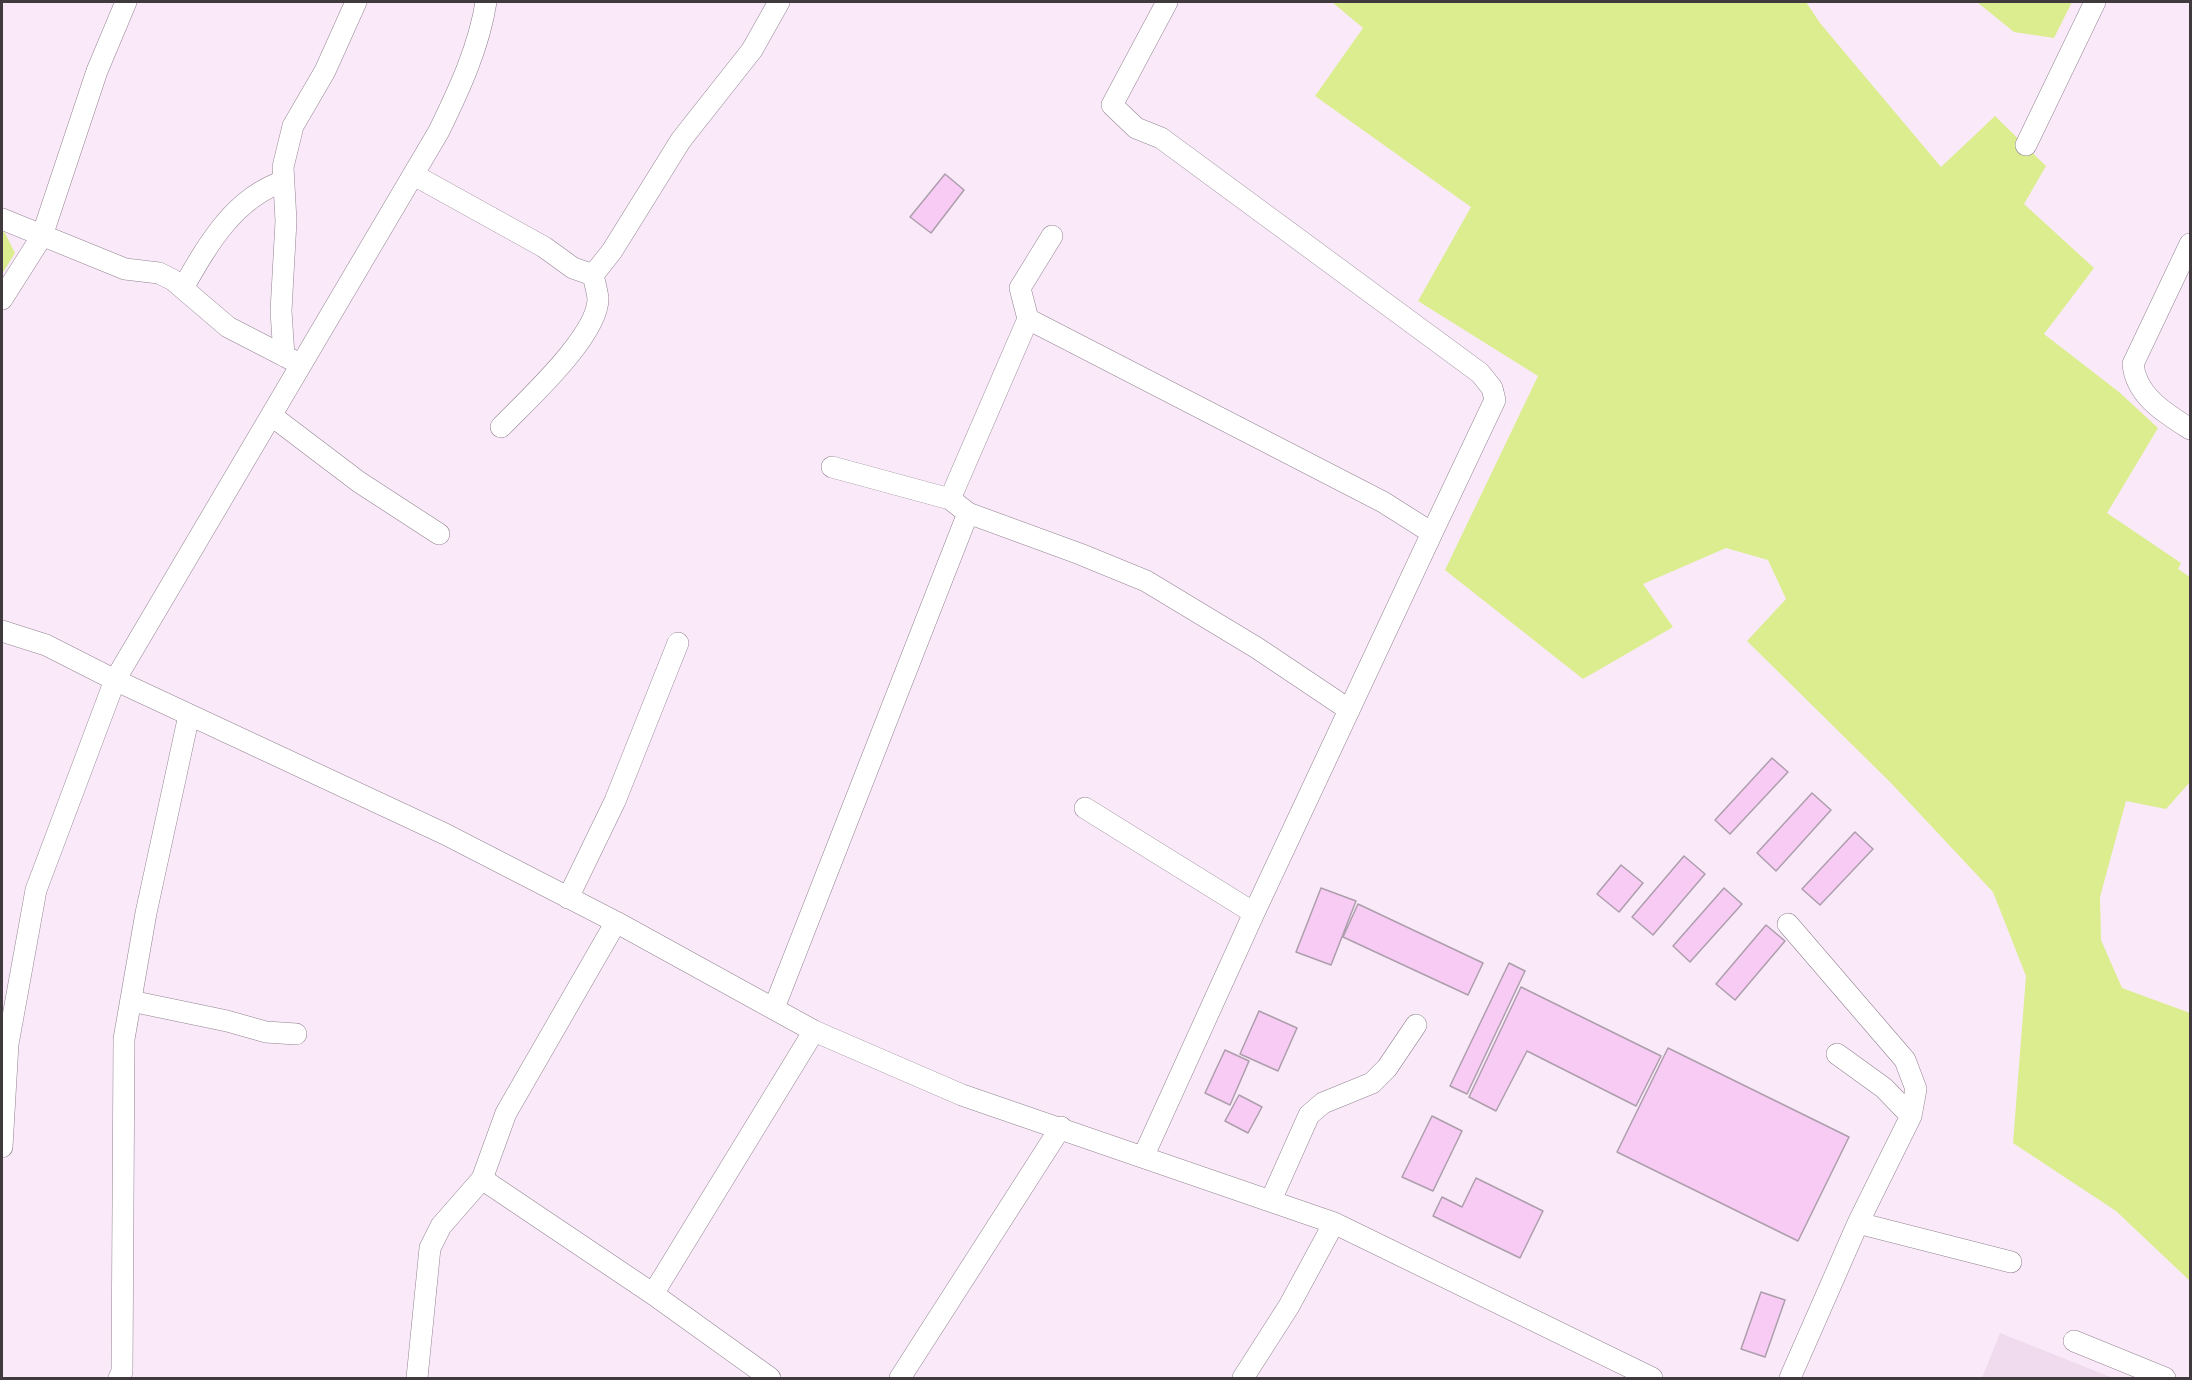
<!DOCTYPE html>
<style>
body{margin:0}
#map{position:relative;width:2192px;height:1380px;overflow:hidden;background:#faeaf9;font-family:"Source Serif 4",serif}
canvas{display:block}
.frame{position:absolute;inset:0;border:3px solid #403a3f;pointer-events:none}
</style>
<div id="map">
<canvas width="2192" height="1380"></canvas>
<div class="frame"></div>
</div>
<script>
const ctx = document.querySelector('canvas').getContext('2d');
ctx.lineJoin = 'round';
function fillPath(path, color) { ctx.fillStyle = color; ctx.fill(path, 'evenodd'); }
function trace(path, color, width, dash) { ctx.strokeStyle = color; ctx.lineWidth = width; ctx.lineCap = dash ? 'butt' : 'round'; ctx.setLineDash(dash || []); ctx.stroke(path); }
fillPath(new Path2D(`
 M2000 1333 2113 1378H1982Z`), '#f0daee');
fillPath(new Path2D(`
 M1332 2H1806L1820 23 1941 167 1995 116 2046 166 2024 204 2094 268 2044 334 2119 392 2158 428 2107 513 2181 563 2178 569 2190 577V782L2166 809 2126 801 2100 897 2101 940 2122 988 2190 1013V1281L2116 1211 2013 1143 2026 976 1993 892 1891 783 1747 641 1786 599 1768 560 1726 548 1643 584 1673 627 1583 679 1445 570 1538 376 1418 301 1471 207 1315 96 1363 28Z
 M1977 2H2072L2054 38 2014 32Z
 M2 231 5 233 15 253 2 274Z`), '#dbed8e');
const building = new Path2D(`
 M945 174 964 190 931 233 910 217Z
 M1772 758 1788 772 1730 834 1715 820Z
 M1812 793 1831 810 1776 871 1757 853Z
 M1855 832 1873 849 1820 905 1802 889Z
 M1684 856 1705 874 1653 935 1632 917Z
 M1621 865 1643 883 1619 912 1597 894Z
 M1321 888 1356 901 1331 965 1296 952Z
 M1724 888 1742 904 1690 962 1673 946Z
 M1358 904 1483 963 1468 995 1343 937Z
 M1766 925 1785 941 1735 1000 1716 984Z
 M1509 963 1525 971 1467 1094 1450 1086Z
 M1521 987 1661 1056 1636 1106 1527 1051 1496 1111 1469 1097Z
 M1259 1011 1297 1028 1278 1071 1240 1054Z
 M1668 1048 1849 1137 1798 1241 1617 1152Z
 M1225 1050 1249 1061 1230 1105 1205 1093Z
 M1239 1095 1262 1107 1248 1133 1225 1121Z
 M1432 1116 1462 1131 1433 1191 1402 1177Z
 M1476 1178 1543 1211 1520 1258 1433 1216 1442 1197 1462 1207Z
 M1761 1292 1785 1300 1765 1357 1741 1349Z`);
fillPath(building, '#f8cbf5');
trace(building, '#ad9eac', 1.5);
const minor = new Path2D(`
 M1167 2 1112 105 1136 128 1161 138 1480 373 1492 388 1495 400 1432 533
 M2026 145 2095 2
 M414 175 544 247 573 268 593 275
 M2 219 125 269 159 273 173 280 228 327 294 361
 M1052 236 1020 288 1028 319 1383 502 1432 533 1254 913 1144 1155
 M2190 244 2133 364C2136 396 2165 413 2190 429
 M183 288C208 244 234 198 284 181
 M2 299 42 236 97 71 126 2
 M284 356 281 311 286 221 283 167 293 126 325 71 356 2
 M272 416 359 482 439 534
 M501 427C526 401 599 335 598 298 597 291 595 283 593 275L612 251 681 140 752 50 779 2
 M832 467 950 499 968 513 1080 554 1146 581 1257 648 1348 709
 M950 499 1028 319
 M2 631 46 645 115 680 445 834 616 922 814 1031 962 1095 1334 1223 1652 1378
 M1085 808 1254 913
 M568 898 615 801 678 643
 M616 922 506 1113 482 1179 653 1294 770 1378
 M1788 924 1905 1060 1916 1089 1911 1116
 M131 1001 227 1021 266 1032 296 1034
 M774 1008 968 513
 M2 1147 8 1044 36 890 115 680 439 131C459 90 479 47 486 2
 M1271 1200 1309 1115 1323 1103 1372 1083 1387 1068 1416 1025
 M1858 1223 2011 1262
 M653 1294 814 1031
 M2074 1341 2165 1378
 M119 1378 122 1372 124 1039 146 913 189 715
 M417 1378 430 1248 441 1226 482 1179
 M900 1378 1061 1127
 M1243 1378 1289 1306 1334 1223
 M1790 1378 1858 1223 1911 1116 1884 1088 1837 1054`);
trace(minor, '#928391', 22);
trace(minor, '#fff', 21);
</script>
